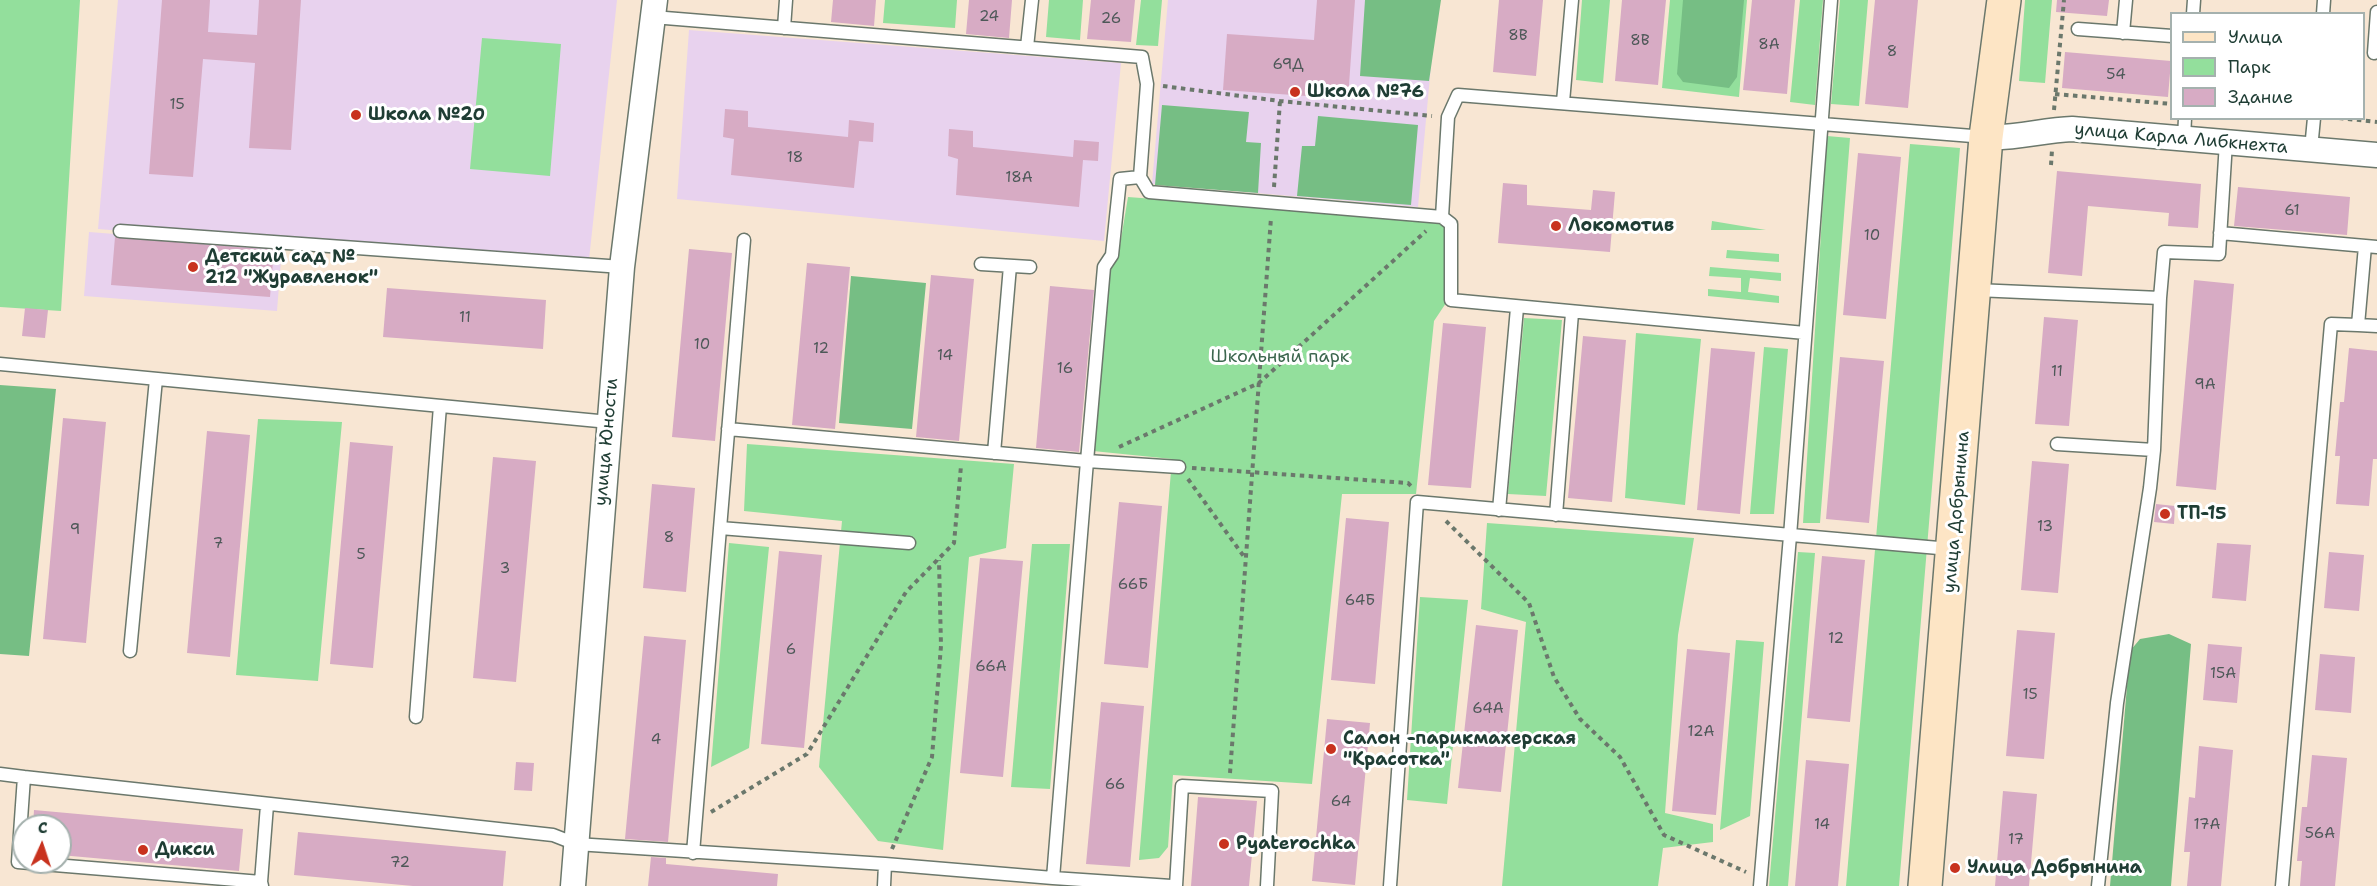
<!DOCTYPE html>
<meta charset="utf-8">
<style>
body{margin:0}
#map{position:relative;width:2377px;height:886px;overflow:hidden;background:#f8e6d3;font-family:"Shantell Sans",sans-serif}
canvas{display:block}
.legend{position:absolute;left:2170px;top:12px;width:195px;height:108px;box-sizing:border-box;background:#fff;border:2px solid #a5b1ae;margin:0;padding:8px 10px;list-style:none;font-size:18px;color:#1f3d34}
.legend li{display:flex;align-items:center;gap:12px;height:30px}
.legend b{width:30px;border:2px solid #a5b1ae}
.north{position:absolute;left:12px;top:814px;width:60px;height:60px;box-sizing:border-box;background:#fff;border:2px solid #a5b1ae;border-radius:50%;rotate:3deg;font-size:16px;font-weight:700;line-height:24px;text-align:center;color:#1f3d34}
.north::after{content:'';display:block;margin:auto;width:21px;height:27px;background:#c8321e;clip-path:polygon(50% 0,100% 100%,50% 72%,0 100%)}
</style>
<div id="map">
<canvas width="2377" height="886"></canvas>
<ul class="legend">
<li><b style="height:8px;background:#fde5c5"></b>Улица</li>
<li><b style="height:16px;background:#93df9c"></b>Парк</li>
<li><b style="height:16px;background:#d7abc4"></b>Здание</li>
</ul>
<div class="north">С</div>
</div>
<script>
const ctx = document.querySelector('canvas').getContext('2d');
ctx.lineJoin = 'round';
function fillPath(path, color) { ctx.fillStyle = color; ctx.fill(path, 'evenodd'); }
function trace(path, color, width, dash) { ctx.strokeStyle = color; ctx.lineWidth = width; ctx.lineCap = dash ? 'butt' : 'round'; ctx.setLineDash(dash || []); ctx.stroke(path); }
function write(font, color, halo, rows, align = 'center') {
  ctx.font = font + ' "Shantell Sans",sans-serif'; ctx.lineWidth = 6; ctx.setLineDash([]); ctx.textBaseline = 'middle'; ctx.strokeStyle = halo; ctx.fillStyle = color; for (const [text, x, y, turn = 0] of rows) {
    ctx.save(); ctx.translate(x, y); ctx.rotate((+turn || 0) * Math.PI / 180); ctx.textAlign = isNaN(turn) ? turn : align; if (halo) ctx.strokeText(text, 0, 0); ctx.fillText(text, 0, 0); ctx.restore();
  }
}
fillPath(new Path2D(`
 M118 0H617L588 269 98 229Z
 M1168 0H1437L1418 207 1152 184Z
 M689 30 1121 63 1104 241 677 199Z
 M89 232 282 247 277 311 84 296Z`), '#e8d2ee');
fillPath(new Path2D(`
 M0 0H80L61 311 0 307Z
 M885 0H957L955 28 883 23Z
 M1049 0H1083L1080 40 1046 37Z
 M1141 0H1162L1158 46 1136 45Z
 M1582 0H1610L1603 83 1576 80Z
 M1670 0H1747L1739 97 1662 88Z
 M1800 0H1823L1815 105 1790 102Z
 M1840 0H1868L1859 106 1831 104Z
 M2025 0H2052L2045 83 2019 81Z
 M482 38 561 44 550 176 470 169Z
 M1827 136 1850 138 1820 523H1803Z
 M1910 144 1960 148 1899 886H1846Z
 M1128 197 1433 220 1448 225 1446 303 1434 321 1416 494H1342L1312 784 1173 775 1168 847 1159 858 1139 860 1172 459 1093 451 1110 270 1118 257Z
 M1712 221 1766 230H1711Z
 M1727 250 1779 254V262L1726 258Z
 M1710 267 1781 273V281L1750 278 1748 292 1779 296V303L1708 296V289L1741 292V278L1709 276Z
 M1524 318 1562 320 1546 496 1508 494Z
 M1636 333 1701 339 1685 505 1625 498Z
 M1764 347 1788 349 1774 514H1750Z
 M258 419 342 422 318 681 236 675Z
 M747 444 1014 464 1006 548 969 557 943 850 878 841 819 767 842 521 744 511Z
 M1487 523 1694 538 1678 635 1665 813 1713 824V842L1663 848 1658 886H1502L1526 622 1481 609Z
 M729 543 769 547 749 748 711 767Z
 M1032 544H1070L1050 789 1011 787Z
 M1798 552 1815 553 1788 886H1769Z
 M1420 597 1468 600 1447 804 1407 800Z
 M1736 640 1764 642 1750 816 1720 830Z`), '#93df9c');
fillPath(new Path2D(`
 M1365 0H1441L1429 81 1360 76Z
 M1683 0H1744L1737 77 1729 88 1683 82 1677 74Z
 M1162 105 1249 112 1246 142 1261 143 1258 193 1155 185Z
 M1318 116 1418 125 1411 205 1297 196 1302 146H1315Z
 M851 276 926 283 912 429 839 423Z
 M0 385 56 389 29 656 0 654Z
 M2169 634 2191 644 2171 886H2110L2130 651 2140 639Z`), '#76be84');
fillPath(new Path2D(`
 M162 0H210L208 32 257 35 259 0H301L291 150 249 148 255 63 203 59 193 177 149 174Z
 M833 0H876L874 26 831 22Z
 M969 0H1012L1009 38 966 34Z
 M1091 0H1135L1131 42 1087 39Z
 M1317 0H1355L1348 99 1223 90 1227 34 1314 40Z
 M1499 0H1543L1536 76 1493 72Z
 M1622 0H1666L1658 85 1615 81Z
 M1752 0H1795L1787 94 1743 90Z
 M1875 0H1918L1908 108 1865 104Z
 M2057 0H2109L2107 16 2056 12Z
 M2065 52 2171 61 2168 97 2062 88Z
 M725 109 748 111V127L848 137 849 120 874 123 873 142 859 141 854 188 731 175 734 139 723 137Z
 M949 129 973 131V147L1073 157 1074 140 1099 142 1098 161 1083 160 1079 207 956 195 958 159 948 156Z
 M1858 153 1901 157 1886 319 1843 315Z
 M2057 171 2201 184 2198 228 2168 226 2169 213 2088 206 2082 276 2048 273Z
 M1503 183 1527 185V205L1591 210 1593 190 1615 192 1610 252 1498 243Z
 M2238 187 2350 197 2347 235 2234 226Z
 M115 237 274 250 270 297 111 285Z
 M689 249 732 253 715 441 672 437Z
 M807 263 850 267 835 429 792 425Z
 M931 275 974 279 959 441 916 437Z
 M2194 280 2234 284 2216 490 2176 486Z
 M1050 286 1094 290 1079 452 1036 448Z
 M387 288 546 300 543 349 383 337Z
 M25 308 48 310 45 338 22 336Z
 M2044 317 2078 320 2069 426 2035 424Z
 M1443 323 1486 327 1471 488 1428 485Z
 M1583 336 1626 340 1612 502 1568 498Z
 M1711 348 1755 352 1740 514 1697 510Z
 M2349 348 2377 351V459H2373L2369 506 2336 504 2340 456H2335L2340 402H2344Z
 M1840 357 1884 361 1869 523 1826 519Z
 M63 418 106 422 86 643 43 639Z
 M207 431 250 435 230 657 187 653Z
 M350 442 393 446 373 668 330 664Z
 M493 457 536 461 516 682 473 678Z
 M2032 461 2069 464 2058 593 2021 590Z
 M652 484 695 488 686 592 643 588Z
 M1119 502 1162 506 1148 668 1104 664Z
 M2156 504 2175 506 2174 524 2154 522Z
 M1346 518 1389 522 1375 684 1331 680Z
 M2217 543 2251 545 2246 601 2212 598Z
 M779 551 822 555 804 748 761 744Z
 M2329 552 2364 555 2359 611 2324 608Z
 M1822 556 1865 560 1850 722 1807 718Z
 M980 558 1023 561 1003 777 960 773Z
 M1476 625 1518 630 1501 792 1458 788Z
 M2017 630 2055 633 2044 759 2006 756Z
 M644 636 686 640 668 842 625 839Z
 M2208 644 2242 647 2237 703 2203 700Z
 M1687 649 1730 653 1716 815 1672 811Z
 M2320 654 2355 657 2351 713 2315 710Z
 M1101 702 1144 706 1130 867 1086 864Z
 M1327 719 1370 723 1355 885 1312 881Z
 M2199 746 2233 750 2221 886H2187L2190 852H2184L2189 797 2195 798Z
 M2312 755 2347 758 2335 886H2300L2302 861H2297L2302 807H2307Z
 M1806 760 1849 764 1838 886H1795Z
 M516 762 534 763 532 791 514 790Z
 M2003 791 2037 794 2029 886H1995Z
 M1198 797 1257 801 1249 886H1191Z
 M34 810 243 829 239 871 60 855V826H33Z
 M298 832 506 851 503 886H413L294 875Z
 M651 857 666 858V864L778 874 777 886H648Z`), '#d7abc4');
const service = new Path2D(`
 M2193 14 2194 0
 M2323 14 2324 0
 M653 17 1142 57 1147 84 1140 177 1149 192 1442 217 1448 117 1458 95 1985 137
 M784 28 786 0
 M2078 29 2172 36
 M2123 33 2126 0
 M1027 47 1032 0
 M2374 53 2377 12
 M1563 102 1572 0
 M2184 138 2185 118
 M2311 149 2314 118
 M1140 177 1120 179 1112 255 1104 267 1087 461 1179 467
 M1442 217 1451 224V300L1805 333
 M120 231 622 267
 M2220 233 2377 247
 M2365 246 2358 325 2377 326
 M981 264 1030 267
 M1976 290 2160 298 2164 252 2219 254 2226 142
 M0 364 609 422
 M728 429 1087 461 1053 878 1171 886
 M2057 444 2154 450 2150 488 2117 703 2098 886
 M2154 450 2160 298
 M994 453 1010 266
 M1499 510 1517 308
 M1556 515 1572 313
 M720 528 909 543
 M130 651 156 379
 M416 717 440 406
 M0 774 24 777
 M693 853 744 240
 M261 882 267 805
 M262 886 261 882 18 862 24 777 553 835 576 844 885 864
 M884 886 885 864 1053 878
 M1176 886 1182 786 1272 791 1267 886
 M1390 886 1417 502 1950 549
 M1760 886 1790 536 1831 0
 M2282 886 2331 324 2358 325`);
const minor = new Path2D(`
 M1986 137C2016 139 2042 130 2072 129L2377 155
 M573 886 622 267 655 0`);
const secondary = new Path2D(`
 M1925 886 1986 137 2004 0`);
trace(service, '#6b786c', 15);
trace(minor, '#6b786c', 27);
trace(secondary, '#6b786c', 36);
trace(new Path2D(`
 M1163 86 1280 101 1432 116
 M2055 94 2172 104
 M2054 110 2064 0
 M2339 118 2377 122
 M2051 165 2052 150
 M1274 187 1280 101
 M1119 447 1259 383 1426 231
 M1192 468 1408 483 1413 488
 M1188 479 1245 558
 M1446 521 1529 603 1554 677 1580 719 1620 757 1664 835 1746 872
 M1230 773 1271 218
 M711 812 807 754 906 592 954 543 961 466
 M892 849 932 757 941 646 939 560`), '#6b786c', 4, [4.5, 4.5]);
trace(service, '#fff', 12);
trace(minor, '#fff', 24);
trace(secondary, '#fde5c5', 33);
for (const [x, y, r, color] of [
 [1295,92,6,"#c8321e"],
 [356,115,6,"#c8321e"],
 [1556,226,6,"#c8321e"],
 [193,267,6,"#c8321e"],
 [2165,514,6,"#c8321e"],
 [1331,749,6,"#c8321e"],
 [1224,844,6,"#c8321e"],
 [143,850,6,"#c8321e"],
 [1955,868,6,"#c8321e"]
]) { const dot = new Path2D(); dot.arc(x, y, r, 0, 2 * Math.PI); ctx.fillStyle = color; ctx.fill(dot); trace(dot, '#fff', 2); }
write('15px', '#4d5858', null, [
 ["24",989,17],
 ["26",1111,19],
 ["8В",1518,36],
 ["8В",1640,41],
 ["8А",1769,45],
 ["8",1892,52],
 ["69Д",1288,65],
 ["54",2116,75],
 ["15",177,105],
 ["18",795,158],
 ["18А",1019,178],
 ["61",2292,211],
 ["10",1872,236],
 ["11",465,318],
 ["10",702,345],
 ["12",821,349],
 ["14",945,356],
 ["16",1065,369],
 ["11",2057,372],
 ["9А",2205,385],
 ["13",2045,527],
 ["9",75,530],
 ["8",669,538],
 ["7",218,544],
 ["5",361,555],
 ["3",505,569],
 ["66Б",1133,585],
 ["64Б",1360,601],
 ["12",1836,639],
 ["6",791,650],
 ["66А",991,667],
 ["15А",2223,674],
 ["15",2030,695],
 ["64А",1488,709],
 ["12А",1701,732],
 ["4",656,740],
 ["66",1115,785],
 ["64",1341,802],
 ["14",1822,825],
 ["17А",2207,825],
 ["56А",2320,834],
 ["17",2016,840],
 ["72",400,863]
]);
write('bold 18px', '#1f3d34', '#fff', [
 ["Школа №76",1307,92],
 ["Школа №20",368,115],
 ["Локомотив",1568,226],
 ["Детский сад №",205,257],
 ["212 \"Журавленок\"",205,278],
 ["ТП-15",2177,514],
 ["Салон -парикмахерская",1343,739],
 ["\"Красотка\"",1343,760],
 ["Pyaterochka",1236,844],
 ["Дикси",155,850],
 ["Улица Добрынина",1967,868]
], 'left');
write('18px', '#1f3d34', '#fff', [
 ["улица Карла Либкнехта",2181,139,5],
 ["улица Юности",607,442,-85],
 ["улица Добрынина",1957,512,-85]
]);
write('18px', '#3c664e', '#fff', [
 ["Школьный парк",1280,357]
]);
</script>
